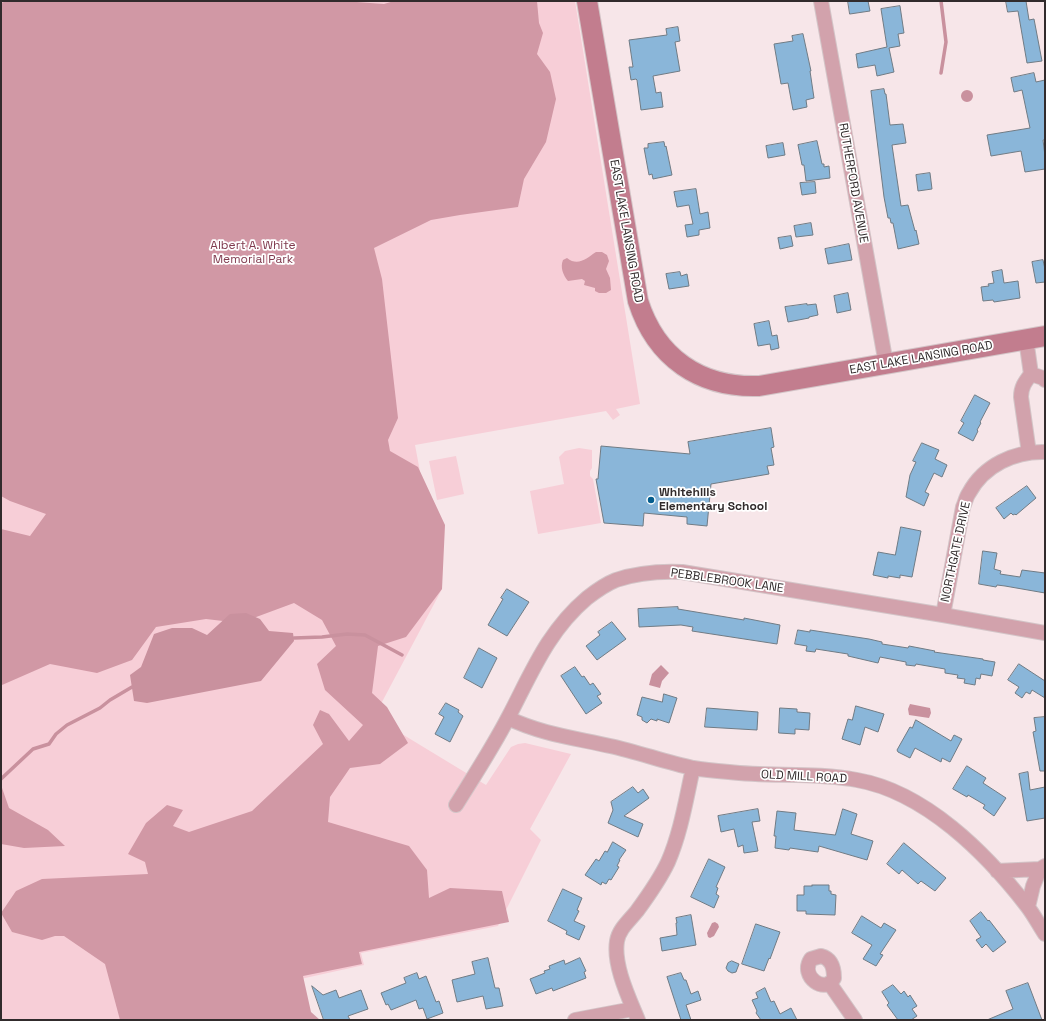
<!DOCTYPE html>
<style>
body{margin:0}
#map{position:relative;width:1046px;height:1021px;overflow:hidden;background:#f7e6e9;font-family:"Space Grotesk",sans-serif}
canvas{display:block}
.frame{position:absolute;inset:0;border:2px solid #312b2c;pointer-events:none}
</style>
<div id="map">
<canvas width="1046" height="1021"></canvas>
<div class="frame"></div>
</div>
<script>
const ctx = document.querySelector('canvas').getContext('2d');
ctx.lineJoin = 'round';
function fillPath(path, color) { ctx.fillStyle = color; ctx.fill(path, 'evenodd'); }
function trace(path, color, width, dash) { ctx.strokeStyle = color; ctx.lineWidth = width; ctx.lineCap = dash ? 'butt' : 'round'; ctx.setLineDash(dash || []); ctx.stroke(path); }
function write(font, color, halo, rows, align = 'center') {
  ctx.font = font + ' "Space Grotesk",sans-serif'; ctx.lineWidth = 3.5; ctx.setLineDash([]); ctx.textBaseline = 'middle'; ctx.strokeStyle = halo; ctx.fillStyle = color; for (const [text, x, y, turn = 0] of rows) {
    ctx.save(); ctx.translate(x, y); ctx.rotate((+turn || 0) * Math.PI / 180); ctx.textAlign = isNaN(turn) ? turn : align; if (halo) ctx.strokeText(text, 0, 0); ctx.fillText(text, 0, 0); ctx.restore();
  }
}
fillPath(new Path2D(`
 M1 1H575L640 404 616 409 620 415 613 420 606 411 415 445 442 589 374 717 486 785 511 747 518 744 525 743 571 754 530 829 541 840 498 926 361 953 364 965 296 980 275 1020H1Z
 M579 448 592 450V468L590 471V476L593 479 601 523 538 534 530 491 564 484 559 457 565 451Z
 M456 456 464 494 437 500 429 461Z`), '#f7ced7');
fillPath(new Path2D(`
 M7 1H343L384 4 394 1H537L539 23 543 33 537 54 550 72 556 99 546 142 524 179 518 207 460 215 431 220 374 248 382 279 398 418 388 440 390 451 418 467 445 525 442 589 406 637 378 646 372 693 387 707 408 743 380 764 350 768 330 797 328 822 409 846 427 870 429 898 450 888 502 891 509 922 359 952 362 964 303 976 311 1012 320 1020H120L105 964 64 936H55L42 940 12 932 1 913 16 891 42 879 148 874 145 862 128 854 146 823 167 805 183 810 173 826 189 832 252 811 323 744 313 725 320 710 329 714 349 741 363 725 325 690 317 664 336 646 322 620 294 603 240 623 206 619 156 627 132 660 97 673 50 664 2 685 1 687V529L30 536 46 514 10 501 1 496V3Z
 M596 252H602L607 255 609 261 606 269 610 278 611 290 606 293H599L595 291V288L584 285 585 281 582 279 568 281C563 275 560 267 563 260L567 258C578 267 587 258 596 252Z
 M1 785 9 808 48 830 65 846 24 848 1 844Z`), '#d198a5');
fillPath(new Path2D(`
 M961 96a6 6 0 1 1 12 0a6 6 0 1 1-12 0Z
 M246 613 260 619 269 631 293 633 294 641 261 681 147 703 134 701 130 675 141 667 154 634 172 628H192L207 635 230 614Z
 M661 665 669 673 662 681 660 688 649 685 652 674Z
 M910 704 930 708 931 713 929 718 909 715 908 709Z
 M715 922 718 924 719 927 714 936 710 938 708 937 707 933 712 923Z`), '#c9919e');
trace(new Path2D(`
 M941 1 946 42 941 73
 M294 638 322 637 347 634 365 635 402 655
 M1 779 33 749 49 744 56 734 67 725 100 708 110 700 132 687`), '#c9919e', 3.5);
const building = new Path2D(`
 M848 1H868L870 11 850 14Z
 M1006 1H1026L1029 20 1034 19 1042 61 1027 63 1018 11 1008 12Z
 M900 6 904 33 898 34 900 46 889 48 894 72 877 76 875 65 858 68 856 54 887 47 881 9Z
 M678 27 680 41 675 42 680 71 653 76 656 93 661 92 663 107 641 110 637 80 636 79 631 80 629 67H633L629 40 667 35 666 29Z
 M803 34 811 71H810L814 98 806 100 807 107 793 110 788 83 781 84 774 44 793 41 792 36Z
 M1034 73 1036 82 1045 80V140H1043L1045 156V169L1025 172 1021 151 991 156 987 135 1030 128 1022 90 1014 92 1011 78Z
 M884 89 885 94H886L890 125 903 124 906 143 892 145 901 206 908 205 915 231 916 230 919 244 898 249 893 223H891L890 218H888L884 197 871 91Z
 M817 141 822 164H824V167L829 166 830 178 806 181 804 165H802L798 145Z
 M664 142 665 147 666 146 672 175 653 179 652 174 649 175 644 148H648V144Z
 M783 143 785 155 768 158 766 146Z
 M930 173 932 189 918 191 916 175Z
 M815 182 816 193 802 195 800 183Z
 M696 189 700 214 708 212 710 228 699 230V235L687 237 685 225 693 224 689 205 677 207 674 192Z
 M811 223 813 235 796 237 794 226Z
 M791 236 793 246 780 249 778 238Z
 M849 244 852 260 828 264 825 249Z
 M1043 260 1045 269V282L1036 283 1032 262Z
 M1002 270 1004 283 1018 281 1020 298 994 302 993 300 983 301 981 287 989 286 988 284 994 283 992 272Z
 M680 272 681 276 687 274 689 286 669 289 666 274Z
 M848 293 851 310 837 313 834 296Z
 M807 304V305L816 304 818 315 809 317V318L788 322 785 307Z
 M769 321 772 336 777 335 779 348 771 350 770 344 758 346 754 324Z
 M975 395 990 403 980 422 981 423 977 430 978 431 973 441 958 433 964 423 961 421Z
 M771 428 774 447 771 448 774 465 767 466 769 474 711 484 707 526 687 524V517L644 513 643 526 604 523 596 479H598L601 446 690 454 688 442Z
 M922 443 939 450 935 459 947 465 942 477 934 473 925 492 929 494 924 506 906 497 910 475 916 462 913 461Z
 M1027 486 1036 498 1016 515 1015 514 1013 515 1011 513 1004 519 996 508Z
 M901 527 921 531 912 577 900 575V578L888 576V578L873 575 878 552 895 555Z
 M983 551 997 553 994 569 1001 571 1000 574 1020 577 1022 570 1045 573V593L1005 586 997 585 996 587 979 584Z
 M507 589 529 602 507 636 488 625 503 599 501 598Z
 M678 607V609L744 620V618L780 625 777 644 692 631 693 627 681 625 639 627 638 609Z
 M612 622 626 639 597 660 586 646 600 635 598 632Z
 M798 630 810 632V630L869 639 882 642V644L908 648 909 646 935 651 934 652 983 659V660L995 662 992 676 981 674 980 679 976 678 975 685 964 683 965 679 957 678 958 675 945 673V669L916 664 915 666 906 665V662L880 657 878 663 848 656V654L816 649 815 652 806 651 807 646 795 644Z
 M479 648 497 658 482 688 464 678Z
 M1019 664 1045 681V698L1032 690 1030 694 1026 692 1022 698 1015 693 1019 687 1008 680Z
 M575 667 582 677 584 676 590 685 593 683 601 694 597 696 602 703 586 714 561 676Z
 M664 694 677 698 669 723 657 719V721L651 719 647 723 642 720V717L637 715 642 697 662 702Z
 M446 703 459 710 458 712 463 716 450 742 435 734 444 717 439 714Z
 M856 706 884 714 878 732 865 727 860 745 842 739 848 719 852 720Z
 M707 708 758 712 757 730 705 727Z
 M780 708 797 709V712L810 713 809 730 795 729V734L779 733Z
 M1045 717V771H1040L1033 732 1036 731 1034 718Z
 M916 720 951 741 954 735 962 739 950 762 942 758 941 762 915 748 910 758 898 752 897 750 910 727 912 728Z
 M967 766 986 778 983 783 1006 798 994 816 983 808 985 805 968 795 967 797 953 789Z
 M1028 772 1030 790 1045 787V818L1027 821 1019 774Z
 M633 787 638 793 643 789 649 798 624 816 643 824 638 837 608 823 613 810 611 802Z
 M758 809 760 821 752 822 758 851 744 853 743 845 738 847 734 829 721 832 718 816Z
 M843 809 857 814 851 834 873 841 867 860 819 846 818 852 790 848 789 850 775 848 776 836H774L777 811 796 813 794 830 835 835Z
 M613 842 626 850 619 860H620L617 866 619 867 611 880 609 879 606 884 602 882 601 885 585 875 596 859 599 861 605 851 607 852Z
 M904 843 946 878 935 891 921 881 918 884 902 870 899 874 887 864Z
 M709 859 725 867 716 887 718 888 716 894 719 896 714 908 691 897Z
 M812 885H829V891H831V894L836 895 835 915 806 914V911H797V895H804V886H812Z
 M563 889 582 898 577 910 579 911 574 921 585 926 579 940 566 934 567 931 548 921Z
 M981 912 988 921 989 920 1006 942 993 952 986 944 982 948 976 940 981 937 970 921Z
 M691 915 696 945 662 951 660 938 677 935 676 923H677L676 918Z
 M862 916 881 928 884 923 896 930 880 954 883 955 876 966 863 959 872 945 852 933Z
 M756 924 780 932 770 959 769 958 764 971 742 964Z
 M488 958 495 988H499L503 1006 486 1009 483 996 457 1002 452 980 475 974 472 962Z
 M580 958 586 971 584 972 586 978 553 991 552 988 536 994 530 979 545 973 544 971 550 969 549 966 564 960 565 964Z
 M732 961 739 964 736 972 732 973 728 971 726 968 728 963Z
 M417 973 419 979 426 976 436 1002 439 1001 443 1013 427 1019 423 1008 419 1009 416 1000 391 1010 388 1004 386 1005 381 993 406 983 404 978Z
 M681 973 684 980H686L691 994 698 991 701 1000 686 1005 691 1020H681L667 977Z
 M1028 983 1042 1020H987L1013 1009 1006 991Z
 M893 985 901 994 904 991 908 997 910 995 917 1006 912 1009 917 1016 911 1020H898L887 1005 889 1003 882 992Z
 M312 986 323 995 336 990 339 998 361 990 368 1009 348 1016 350 1020H324Z
 M765 988 771 1002 774 1001 780 1014 791 1008 797 1020H761L756 1013 757 1011 752 1000 758 998 756 993Z`);
fillPath(building, '#8ab6d9');
trace(building, '#707b84', 1);
const minor = new Path2D(`
 M821 1 886 364
 M1026 339 1031 374C1025 382 1021 387 1021 397L1029 453
 M1031 374 1043 378 1045 380
 M943 615 963 507C965 503 966 497 969 493 984 465 1015 451 1045 452
 M508 718C541 734 575 738 610 746 638 752 665 762 693 768 705 770 717 771 729 772 771 777 815 772 857 780 925 792 986 853 1027 906 1034 915 1039 925 1045 934
 M456 805C474 776 493 747 509 716 532 672 548 631 587 598 596 591 606 584 616 580 637 573 659 571 682 572L943 615 1045 633
 M997 871 1040 869 1045 866
 M1028 907 1033 886 1040 869
 M821 956C832 959 834 968 834 978 826 995 799 977 811 959Z
 M830 984 855 1020
 M575 1020 633 1009
 M638 1020C629 998 613 965 617 941 619 929 629 921 637 911 648 896 660 879 668 862 681 832 686 799 693 768`);
const secondary = new Path2D(`
 M587 1 638 301C656 358 700 388 759 386L1045 336`);
trace(minor, '#d3c4c7', 16);
trace(secondary, '#d3c4c7', 22);
trace(minor, '#d2a2ac', 14);
trace(secondary, '#c27d8e', 20);
for (const [x, y, r, color] of [
 [651,500,4,"#035c8d"]
]) { const dot = new Path2D(); dot.arc(x, y, r, 0, 2 * Math.PI); ctx.fillStyle = color; ctx.fill(dot); trace(dot, '#fff', 1.5); }
write('12px', '#312b2c', '#fff', [
 ["RUTHERFORD AVENUE",853,183,80],
 ["EAST LAKE LANSING ROAD",626,231,80],
 ["EAST LAKE LANSING ROAD",921,358,-10],
 ["NORTHGATE DRIVE",956,552,-78],
 ["PEBBLEBROOK LANE",727,581,8],
 ["OLD MILL ROAD",804,777,3]
]);
write('12px', '#803a4e', '#fff', [
 ["Albert A. White",253,246],
 ["Memorial Park",253,260]
]);
write('bold 12px', '#312b2c', '#fff', [
 ["Whitehills",659,493],
 ["Elementary School",659,507]
], 'left');
</script>
